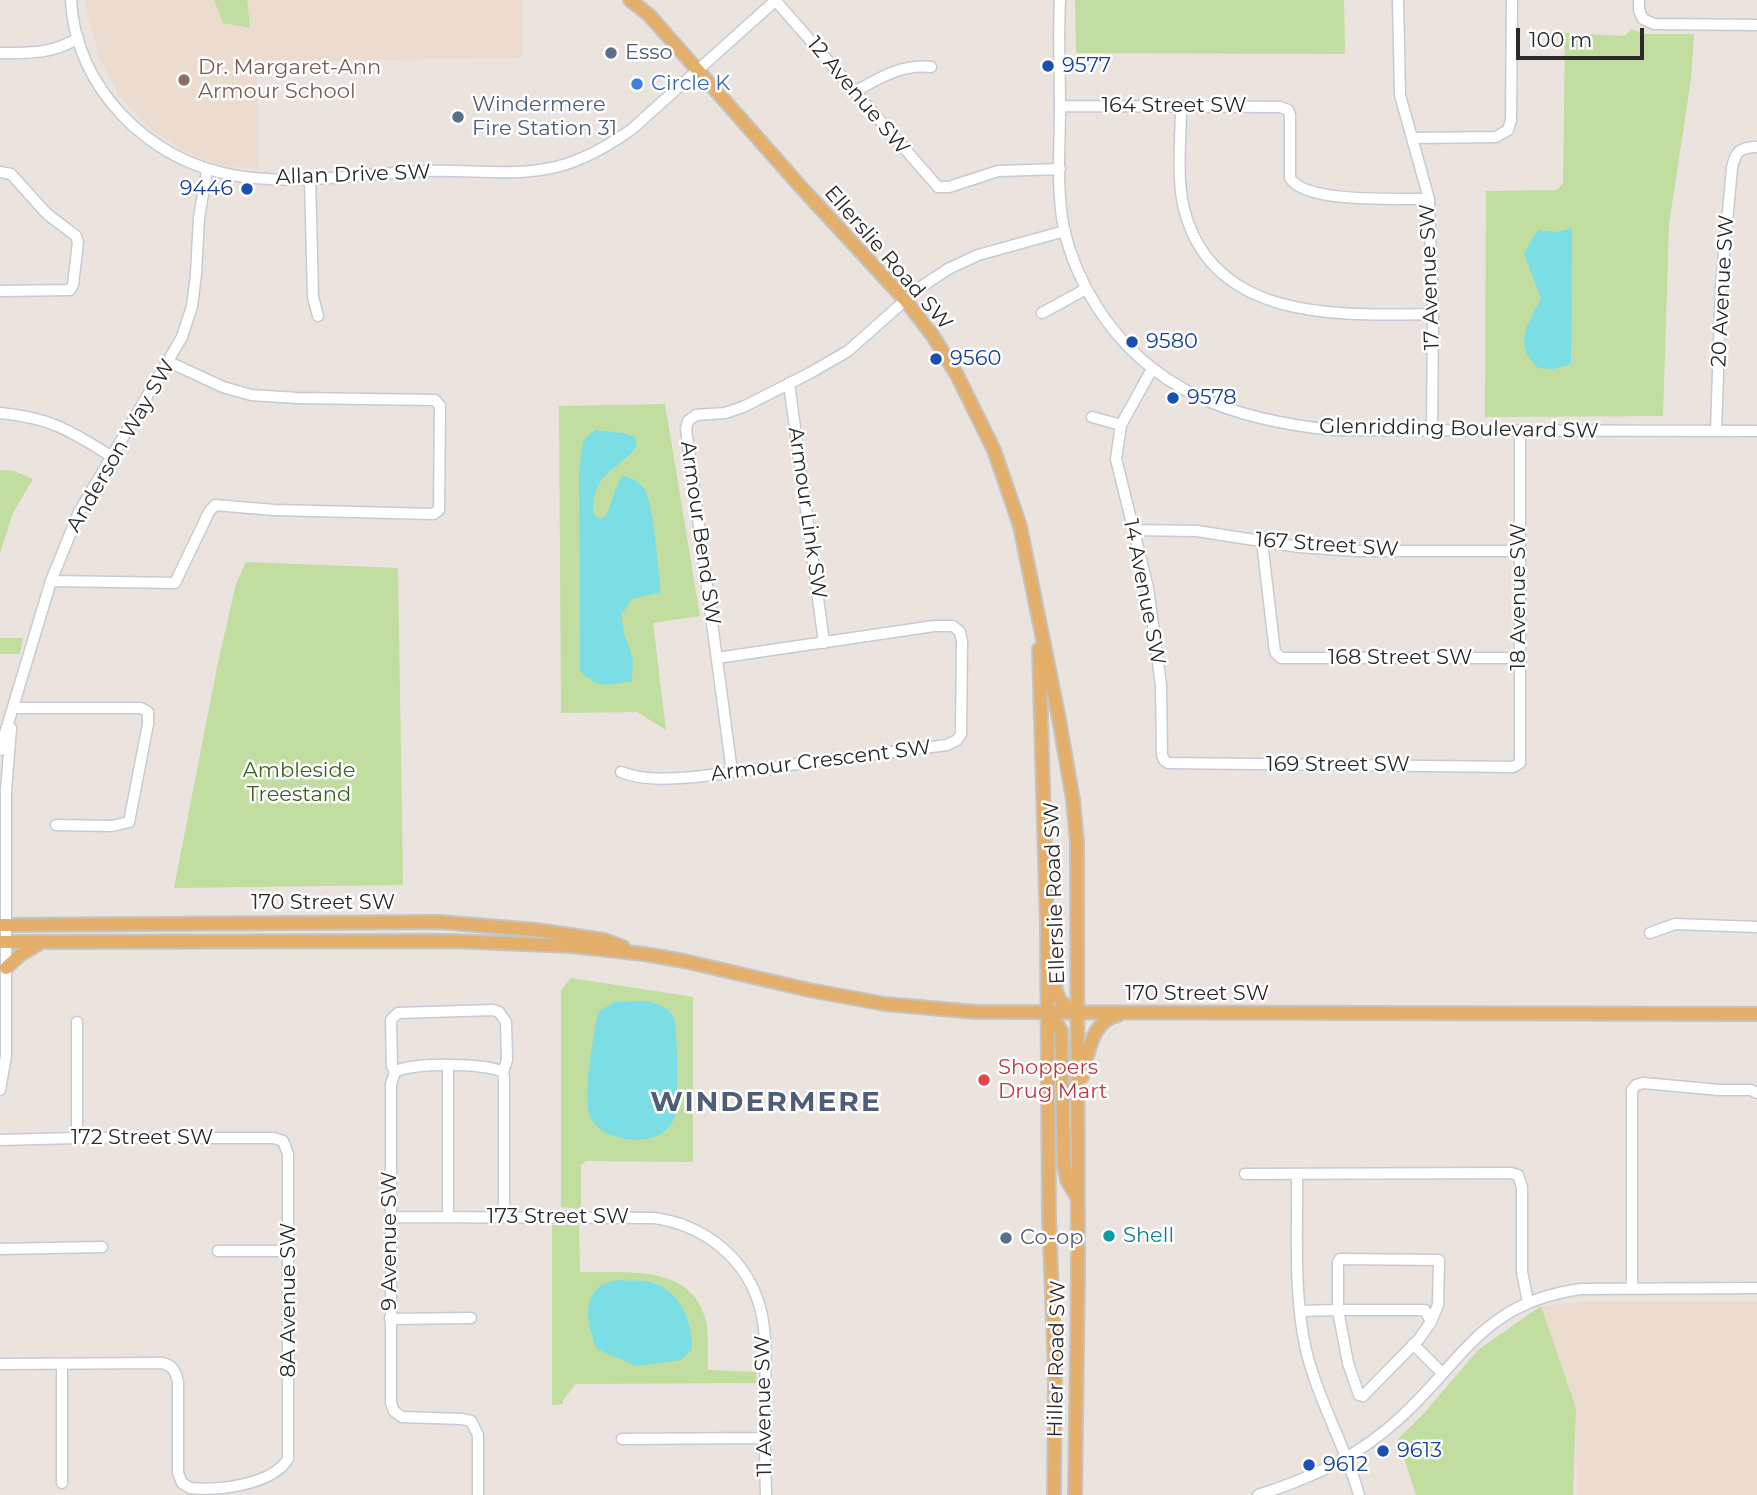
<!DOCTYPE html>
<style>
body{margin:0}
#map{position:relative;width:1757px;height:1495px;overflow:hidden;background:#ebe3de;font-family:Montserrat,sans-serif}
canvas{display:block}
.scale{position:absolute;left:1516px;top:28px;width:128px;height:32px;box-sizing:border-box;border:4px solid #2b2b2b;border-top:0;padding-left:9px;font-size:21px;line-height:24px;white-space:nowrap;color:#2b2b2b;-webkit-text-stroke:5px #fff;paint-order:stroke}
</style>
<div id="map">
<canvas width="1757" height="1495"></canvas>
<div class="scale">100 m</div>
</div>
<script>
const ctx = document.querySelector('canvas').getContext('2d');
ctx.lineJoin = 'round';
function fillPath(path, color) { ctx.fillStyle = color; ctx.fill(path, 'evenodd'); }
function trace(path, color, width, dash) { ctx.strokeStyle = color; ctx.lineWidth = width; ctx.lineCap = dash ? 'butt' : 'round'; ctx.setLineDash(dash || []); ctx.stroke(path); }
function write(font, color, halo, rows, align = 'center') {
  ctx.font = font + ' Montserrat,sans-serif'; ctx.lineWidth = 5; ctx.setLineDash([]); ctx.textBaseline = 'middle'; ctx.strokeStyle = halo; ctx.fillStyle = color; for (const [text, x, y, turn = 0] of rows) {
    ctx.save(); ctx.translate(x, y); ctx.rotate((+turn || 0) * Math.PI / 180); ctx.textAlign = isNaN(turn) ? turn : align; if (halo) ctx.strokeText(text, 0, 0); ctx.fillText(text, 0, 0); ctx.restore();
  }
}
fillPath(new Path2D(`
 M84 0H522V57L257 63 258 169 222 166 187 152 150 129 120 97 99 57Z
 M1594 1301H1757V1495H1577L1576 1407 1541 1306Z`), '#ebdccf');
fillPath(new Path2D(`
 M214 0H247L250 28 223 23Z
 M1075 0H1344L1345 54 1076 53Z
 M1631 29 1644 34H1694L1691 79 1669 224 1663 416 1485 417 1486 191 1557 190 1563 183 1565 33 1625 36Z
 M665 404 700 616 653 623 666 730 637 712 561 713 559 406Z
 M0 470 14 471 33 479 13 513 0 553Z
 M246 562 398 568 403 885 174 888 217 667 236 584Z
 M0 638H23L20 654H0Z
 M571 978 693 997V1162L586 1161 581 1165V1209L561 1207V990Z
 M552 1225H579L580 1272C626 1273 692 1263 706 1321 709 1336 707 1355 708 1370L756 1372 757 1383 576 1384 563 1400V1404L552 1405Z
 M1541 1306 1576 1408 1573 1495H1416L1398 1439 1426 1411 1478 1350Z`), '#c1dd9f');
fillPath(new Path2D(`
 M1572 228 1571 364 1553 369 1538 368C1513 343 1527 326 1541 299L1524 253 1538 230 1557 232Z
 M595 430 622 433 635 437 637 446C615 474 594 470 593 511L597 518 605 517C614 504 612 488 623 476 629 477 638 481 643 487 654 499 658 571 661 592L632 599 621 615 624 633 633 659 632 681C608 685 597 690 580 670L579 471 583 441Z
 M648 1001C659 1005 669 1007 674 1018 678 1031 678 1100 675 1115 674 1120 671 1125 667 1129 657 1139 641 1141 627 1139 614 1137 598 1132 591 1119 581 1098 594 1036 598 1012L615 1002Z
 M617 1280C626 1281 636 1280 645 1281 679 1287 692 1318 692 1349L681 1360 636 1366 597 1349C589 1331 580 1299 601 1286 605 1283 612 1282 617 1280Z`), '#7adee4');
const minor = new Path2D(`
 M71 0C73 43 92 83 121 114 208 206 313 176 425 171 465 169 507 176 546 169 577 164 607 147 632 129L776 0
 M775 0 938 187H949L998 171 1060 169
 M1060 0C1058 35 1060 71 1060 107 1060 147 1056 189 1064 229 1070 256 1082 283 1097 307 1152 393 1236 420 1333 430L1757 431
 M1398 0 1400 95 1429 199 1433 314 1432 431
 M1639 0V10L1643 19 1654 24 1757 25
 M0 53C29 53 53 54 78 38
 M856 91C881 77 902 64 931 67
 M1060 106 1280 107 1288 110 1290 115V178C1305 204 1400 198 1429 199
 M1181 107C1181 143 1175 184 1187 219 1221 323 1345 315 1433 314
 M1414 138 1496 137 1508 130 1511 120 1512 0
 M0 172 11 174 47 214 76 236 78 242 73 285 70 290 0 291
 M310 179 313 297 318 316
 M1042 313 1086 289
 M1152 369 1121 425 1116 459 1148 588 1161 685 1162 755 1164 760 1168 763 1513 767 1520 763V431
 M789 383 824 643
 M0 413C51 418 69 430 111 456
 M1092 417 1121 425
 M1716 431 1721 286 1732 168C1735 152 1740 147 1757 147
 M1134 530 1197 531 1299 547 1357 551H1520
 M1262 542 1275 652 1281 658H1519
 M51 581 175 583 209 512 215 505 274 510 433 514 439 510 440 406 435 400 297 398 251 395 223 387 169 362
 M14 708H141L148 712V724L129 822 112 826 56 825
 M0 750 51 581 79 512 182 337 192 306 196 274 199 218 207 170
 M621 772C645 781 669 779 695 777L947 745 957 740 961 734 962 641 960 632 953 626H934L717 658
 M732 772 686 429 688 421 696 415 725 413 743 407 810 373 848 351 918 289 948 269 978 255 1065 231
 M1650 933 1675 924 1757 927
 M77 1022V1138
 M395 1072 391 1084V1403L394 1411 402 1417 462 1419 471 1421 478 1435V1495
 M395 1072 392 1066 391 1020 398 1013 493 1010 499 1012 506 1022 507 1060 503 1072 504 1078V1217
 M395 1072C411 1062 487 1063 503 1072
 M0 1090 6 1056V790L11 728
 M0 1140 77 1138H274L283 1141 288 1154V1459C272 1485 217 1491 190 1488L182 1483 178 1473V1382C176 1372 173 1365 162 1363L0 1364
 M1245 1174 1511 1173 1518 1175 1522 1187V1272L1528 1302
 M1297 1174C1298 1232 1293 1293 1306 1350 1318 1400 1345 1445 1359 1495
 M390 1217 654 1218C705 1225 748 1259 761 1311 768 1341 765 1373 765 1403 765 1434 765 1464 766 1495
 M448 1217V1067
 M0 1249 102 1247
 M218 1251H289
 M1632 1288V1090L1636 1085 1643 1083 1720 1090H1751L1757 1093
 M1300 1311 1338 1310 1348 1363 1359 1395 1363 1396 1419 1339 1431 1322 1425 1310H1338V1262L1340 1259 1439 1260 1438 1305 1431 1322
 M390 1319 471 1318
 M1413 1344 1442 1373
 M62 1365V1483
 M622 1439 765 1438
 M1258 1495C1312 1478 1361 1455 1402 1416 1466 1356 1485 1302 1581 1289L1757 1288`);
const major = new Path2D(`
 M630 0 649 15 800 186 906 301 933 336 957 375 994 450 1020 526 1059 719 1073 800 1077 842 1078 1276 1075 1495
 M1039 649 1047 927 1049 1219 1055 1371 1054 1495
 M0 925 439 922 536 930 604 940 623 947
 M0 942 452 941 571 946 644 954 684 961 809 990 885 1004 976 1012 1757 1014
 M6 968 20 955 40 943
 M1055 979C1055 998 1061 1004 1077 1013
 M1047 1013 1053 1017 1061 1031 1064 1164 1067 1180 1077 1197
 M1082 1077C1088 1054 1091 1021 1118 1015`);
trace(minor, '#c6cbd3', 13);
trace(major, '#c4c4c4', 16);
trace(minor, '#fff', 10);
trace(major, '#e4af6a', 12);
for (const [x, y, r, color] of [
 [611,53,7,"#5c6f8a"],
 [1048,66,7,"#1a4fb4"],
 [184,80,7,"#8d6e63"],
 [637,84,7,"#3f7fe0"],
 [458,117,7,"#5c6f8a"],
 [247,189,7,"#1a4fb4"],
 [1132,342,7,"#1a4fb4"],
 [936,359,7,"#1a4fb4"],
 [1173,398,7,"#1a4fb4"],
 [984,1080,7,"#e0444e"],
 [1109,1236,7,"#0f9aa8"],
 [1006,1238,7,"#5c6f8a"],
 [1383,1451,7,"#1a4fb4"],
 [1309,1465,7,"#1a4fb4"]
]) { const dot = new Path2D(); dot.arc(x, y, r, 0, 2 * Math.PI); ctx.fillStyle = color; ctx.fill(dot); trace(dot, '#fff', 2.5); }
write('21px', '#4e5e75', '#fff', [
 ["Esso",625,53],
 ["Windermere",472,105],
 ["Fire Station 31",472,129],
 ["Co-op",1020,1238]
], 'left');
write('21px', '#164399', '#fff', [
 ["9577",1062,66],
 ["9446",233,189,"right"],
 ["9580",1146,342],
 ["9560",950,359],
 ["9578",1187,398],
 ["9613",1397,1451],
 ["9612",1323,1465]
], 'left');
write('21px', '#785e54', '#fff', [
 ["Dr. Margaret-Ann",198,68],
 ["Armour School",198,92]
], 'left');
write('21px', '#366cbe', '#fff', [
 ["Circle K",651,84]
], 'left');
write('21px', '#2b2b2b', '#fff', [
 ["12 Avenue SW",858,96,50],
 ["164 Street SW",1174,106],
 ["Allan Drive SW",353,175,-2],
 ["Ellerslie Road SW",888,258,49],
 ["17 Avenue SW",1430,277,-92],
 ["20 Avenue SW",1723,291,-87],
 ["Glenridding Boulevard SW",1459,429,1],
 ["Anderson Way SW",121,446,-60],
 ["Armour Link SW",807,513,82],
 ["Armour Bend SW",700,533,82],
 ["167 Street SW",1327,545,4],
 ["14 Avenue SW",1144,592,79],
 ["18 Avenue SW",1519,597,-90],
 ["168 Street SW",1400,658],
 ["Armour Crescent SW",821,761,-7],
 ["169 Street SW",1338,765],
 ["Ellerslie Road SW",1055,893,-92],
 ["170 Street SW",323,903],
 ["170 Street SW",1197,994],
 ["172 Street SW",142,1138],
 ["173 Street SW",558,1217],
 ["9 Avenue SW",390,1241,-90],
 ["8A Avenue SW",289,1300,-90],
 ["Hiller Road SW",1057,1359,-89],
 ["11 Avenue SW",764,1406,-91]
]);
write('21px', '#3b6221', '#fff', [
 ["Ambleside",299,771],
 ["Treestand",299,795]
]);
write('21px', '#be3a42', '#fff', [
 ["Shoppers",998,1068],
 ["Drug Mart",998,1092]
], 'left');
write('21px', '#0d838f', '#fff', [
 ["Shell",1123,1236]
], 'left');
ctx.letterSpacing = '2px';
write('bold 28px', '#4f5e77', '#fff', [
 ["WINDERMERE",766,1103]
]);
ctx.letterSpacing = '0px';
</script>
